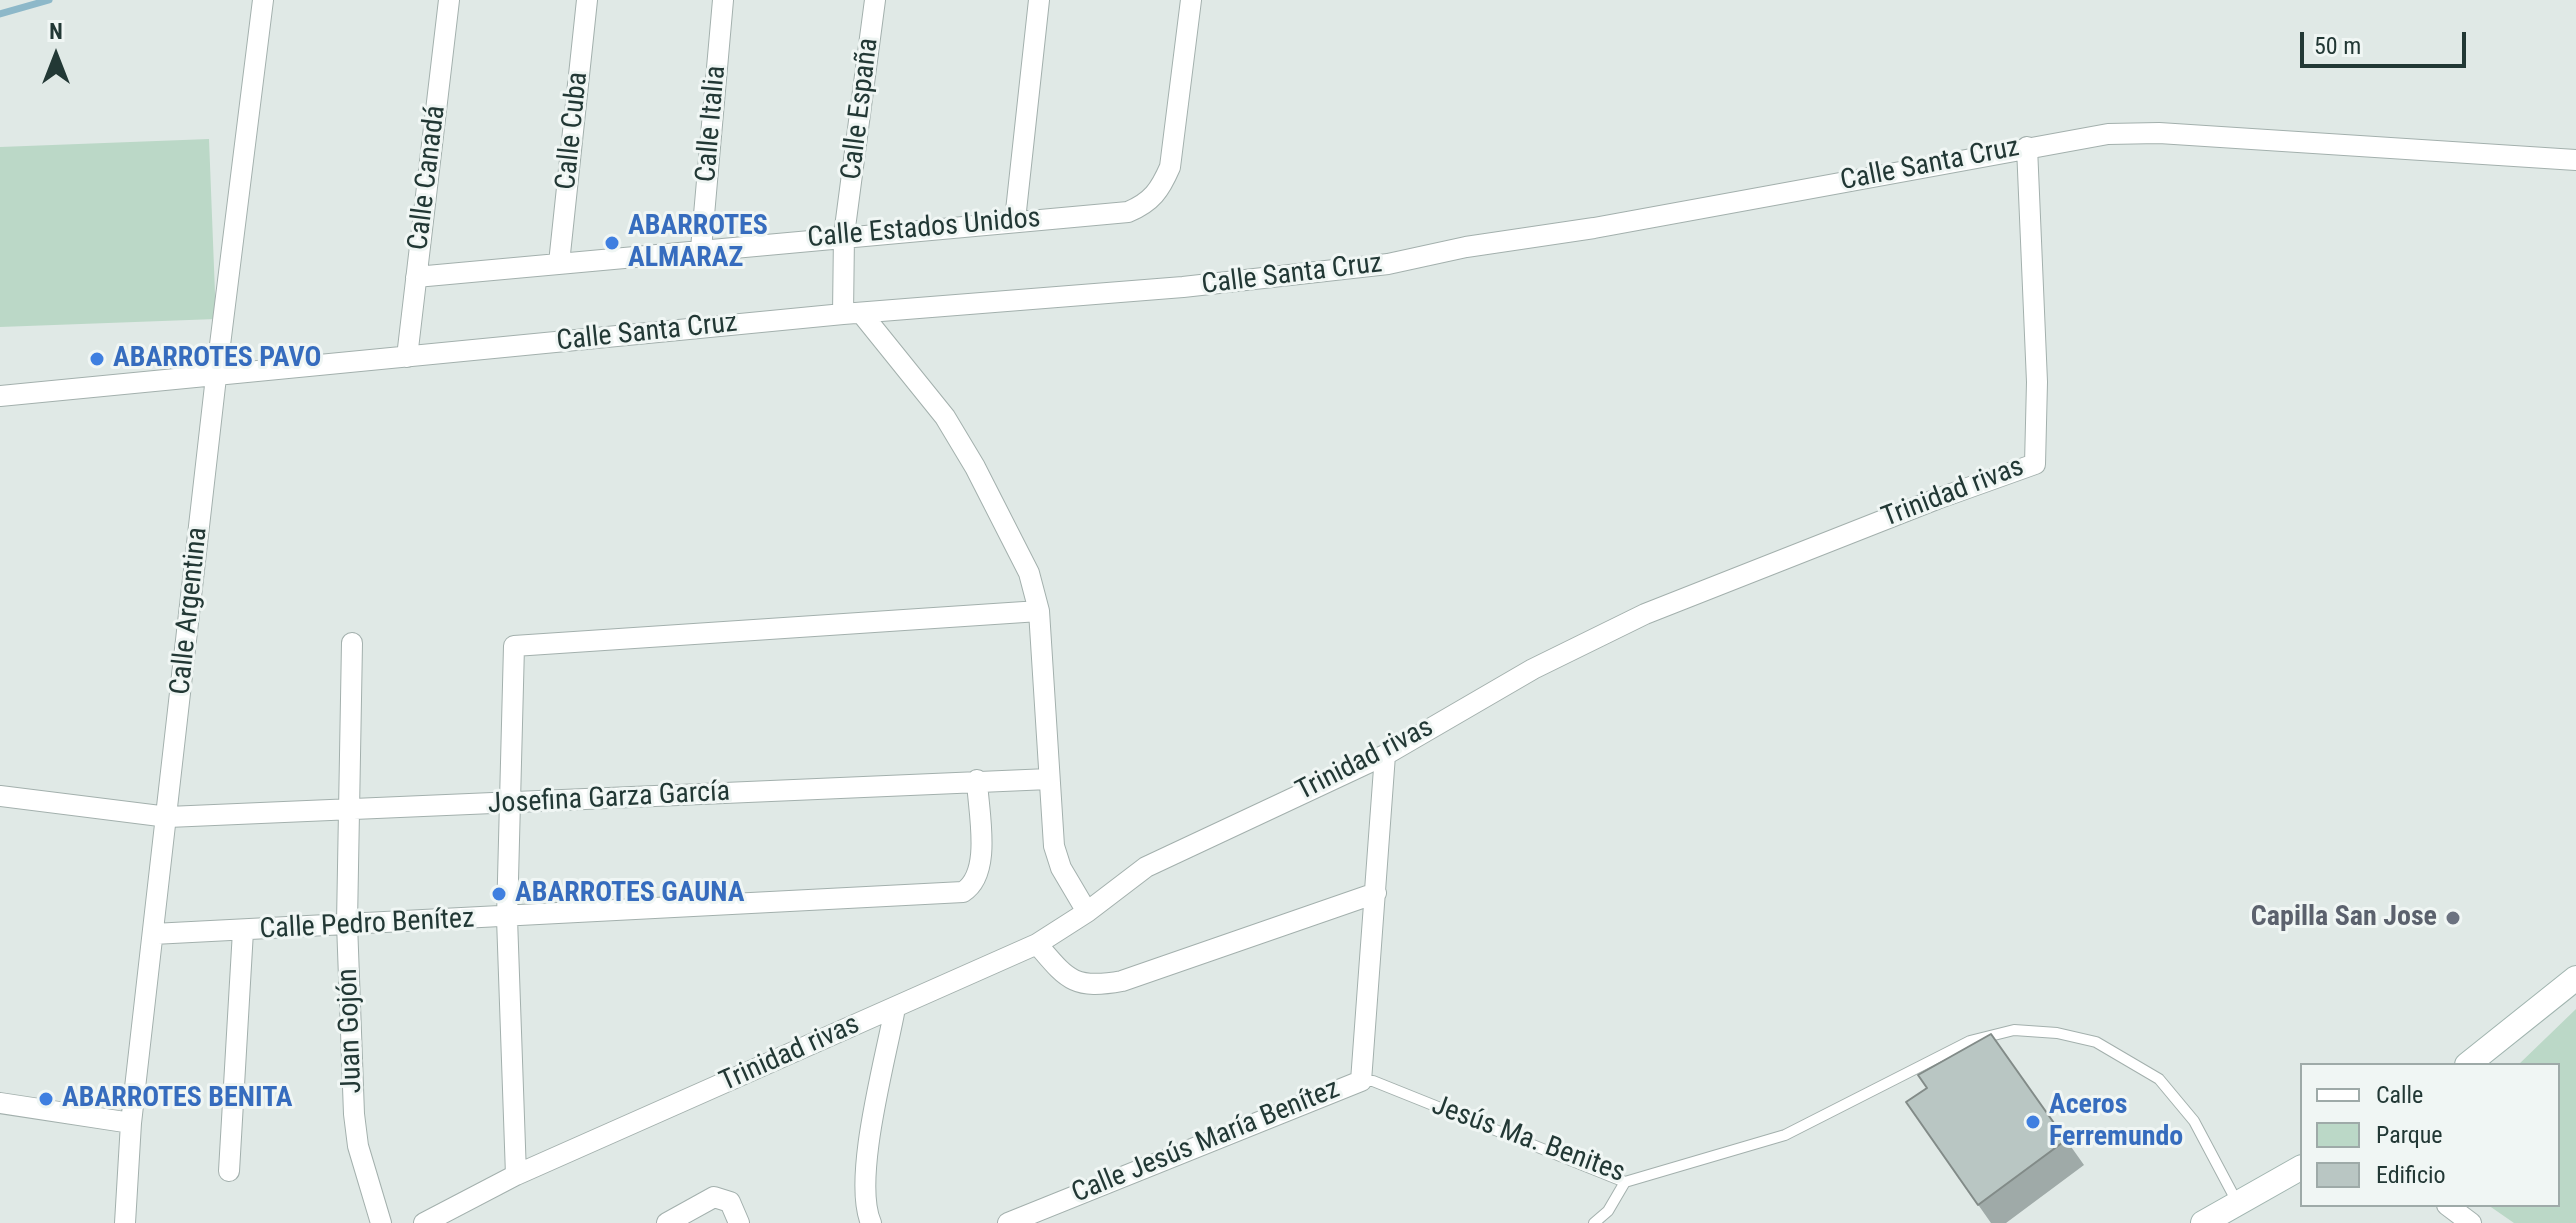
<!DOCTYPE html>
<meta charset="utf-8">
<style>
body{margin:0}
#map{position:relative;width:2576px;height:1223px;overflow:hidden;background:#e0e9e6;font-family:"Roboto Condensed",sans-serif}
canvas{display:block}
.legend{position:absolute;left:2300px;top:1063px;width:260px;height:144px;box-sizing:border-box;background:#f0f6f4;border:2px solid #9eaaa8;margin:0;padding:10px 14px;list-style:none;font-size:24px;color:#223835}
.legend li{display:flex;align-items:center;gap:16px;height:40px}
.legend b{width:40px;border:2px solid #9eaaa8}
.north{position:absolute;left:16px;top:16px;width:80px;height:80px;-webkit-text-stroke:6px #f0f6f4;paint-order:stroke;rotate:0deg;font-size:22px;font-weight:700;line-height:32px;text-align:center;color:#223835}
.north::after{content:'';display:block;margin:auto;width:28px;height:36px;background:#223835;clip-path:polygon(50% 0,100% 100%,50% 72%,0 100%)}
.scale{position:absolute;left:2300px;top:32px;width:166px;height:36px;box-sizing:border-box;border:4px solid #223835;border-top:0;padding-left:10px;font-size:24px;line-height:28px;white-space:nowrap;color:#223835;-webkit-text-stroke:6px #f0f6f4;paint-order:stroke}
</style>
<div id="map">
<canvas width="2576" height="1223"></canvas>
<ul class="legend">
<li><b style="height:10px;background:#fff"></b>Calle</li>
<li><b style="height:22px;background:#bbd8c7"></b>Parque</li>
<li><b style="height:22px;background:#b9c6c3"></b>Edificio</li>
</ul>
<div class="north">N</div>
<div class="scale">50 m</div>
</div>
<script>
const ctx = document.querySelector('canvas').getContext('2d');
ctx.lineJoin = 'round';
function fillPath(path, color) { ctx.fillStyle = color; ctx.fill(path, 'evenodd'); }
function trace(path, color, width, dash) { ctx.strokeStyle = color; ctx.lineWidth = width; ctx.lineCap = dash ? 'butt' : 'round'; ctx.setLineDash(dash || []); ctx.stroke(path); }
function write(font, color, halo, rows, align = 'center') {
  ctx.font = font + ' "Roboto Condensed",sans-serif'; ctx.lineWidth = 6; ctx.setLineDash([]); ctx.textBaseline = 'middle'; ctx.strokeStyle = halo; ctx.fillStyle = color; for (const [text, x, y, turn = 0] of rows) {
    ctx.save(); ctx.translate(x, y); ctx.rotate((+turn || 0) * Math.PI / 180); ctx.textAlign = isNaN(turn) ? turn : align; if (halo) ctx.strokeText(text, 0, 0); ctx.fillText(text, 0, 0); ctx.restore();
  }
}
fillPath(new Path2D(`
 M209 139 216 319 0 327V147Z
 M2576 1009V1223H2514L2488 1205H2558V1065H2518Z`), '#bbd8c7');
trace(new Path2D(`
 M0 14 49 0`), '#8db8c9', 7);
const service = new Path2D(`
 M1361 1081H1373L1625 1182 1785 1135 1970 1041 2014 1030 2057 1033 2096 1042 2159 1079 2194 1121 2237 1202
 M1594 1223 1608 1211 1625 1182`);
const minor = new Path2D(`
 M1015 220 1039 0
 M701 249 723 0
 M559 263 587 0
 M416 277 1128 212C1152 202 1160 190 1170 167L1191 0
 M843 314 844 235 875 0
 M862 314 945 417 975 467 1029 573 1039 611 1054 846 1061 868 1087 912
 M407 357 449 0
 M0 396 843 314 1183 287 1388 264 1466 247 1594 228 2108 134 2159 133 2576 160
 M352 643 347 923 354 1114 358 1146 381 1223
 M0 796 168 817 1049 779
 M153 934 963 892C993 873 978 811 977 780
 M1037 944C1067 979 1073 990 1122 981L1376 893
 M0 1103 131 1123
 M229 1171 243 931
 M516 1175 507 918 514 646 1039 611
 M2447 1205 2471 1223
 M125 1223 131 1123 216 377 263 0
 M424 1223 516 1175 1037 944 1087 912 1146 867 1385 755 1533 669 1645 614 1937 499 2035 464 2037 382 2027 147
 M667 1223 714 1197 730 1202 739 1223
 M871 1223C852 1179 886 1058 895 1008
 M1008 1223 1361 1081 1385 755`);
const secondary = new Path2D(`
 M2467 1065 2576 978
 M2203 1223 2302 1167`);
trace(service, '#a3b0ad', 12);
trace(minor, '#a3b0ad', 22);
trace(secondary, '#a0b4af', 26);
trace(service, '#fff', 10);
trace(minor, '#fff', 20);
trace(secondary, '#fff', 24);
fillPath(new Path2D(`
 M1991 1034 2084 1165 2006 1223H1991L1906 1102 1927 1088Z`), '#9faaa8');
const building = new Path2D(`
 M1991 1034 2066 1140 1978 1205 1906 1102 1927 1088 1918 1075Z`);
fillPath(building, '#b9c6c3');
trace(building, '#828b88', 2);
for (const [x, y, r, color] of [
 [612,243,8,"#3f7fe0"],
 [97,359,8,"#3f7fe0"],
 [499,894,8,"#3f7fe0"],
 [2453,918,8,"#6b7280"],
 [46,1099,8,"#3f7fe0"],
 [2033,1122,8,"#3f7fe0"]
]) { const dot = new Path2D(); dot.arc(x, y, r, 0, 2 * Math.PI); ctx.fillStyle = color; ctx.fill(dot); trace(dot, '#f0f6f4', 3); }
write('28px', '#223835', '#f0f6f4', [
 ["Calle España",861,109,-83],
 ["Calle Italia",712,124,-85],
 ["Calle Cuba",573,131,-84],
 ["Calle Santa Cruz",1930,165,-11],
 ["Calle Canadá",428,178,-83],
 ["Calle Estados Unidos",924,229,-5],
 ["Calle Santa Cruz",1292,275,-7],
 ["Calle Santa Cruz",647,333,-6],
 ["Trinidad rivas",1953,493,-21],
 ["Calle Argentina",190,611,-84],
 ["Trinidad rivas",1365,760,-27],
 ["Josefina Garza García",609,799,-3],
 ["Calle Pedro Benítez",367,925,-3],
 ["Juan Gojón",351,1031,-92],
 ["Trinidad rivas",790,1054,-24],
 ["Jesús Ma. Benites",1528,1140,20],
 ["Calle Jesús María Benítez",1206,1142,-22]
]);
write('bold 28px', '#366cbe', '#f0f6f4', [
 ["ABARROTES",628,227],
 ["ALMARAZ",628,259],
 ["ABARROTES PAVO",113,359],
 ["ABARROTES GAUNA",515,894],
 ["ABARROTES BENITA",62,1099],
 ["Aceros",2049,1106],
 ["Ferremundo",2049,1138]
], 'left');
write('bold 28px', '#5b616d', '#f0f6f4', [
 ["Capilla San Jose",2437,918]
], 'right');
</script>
